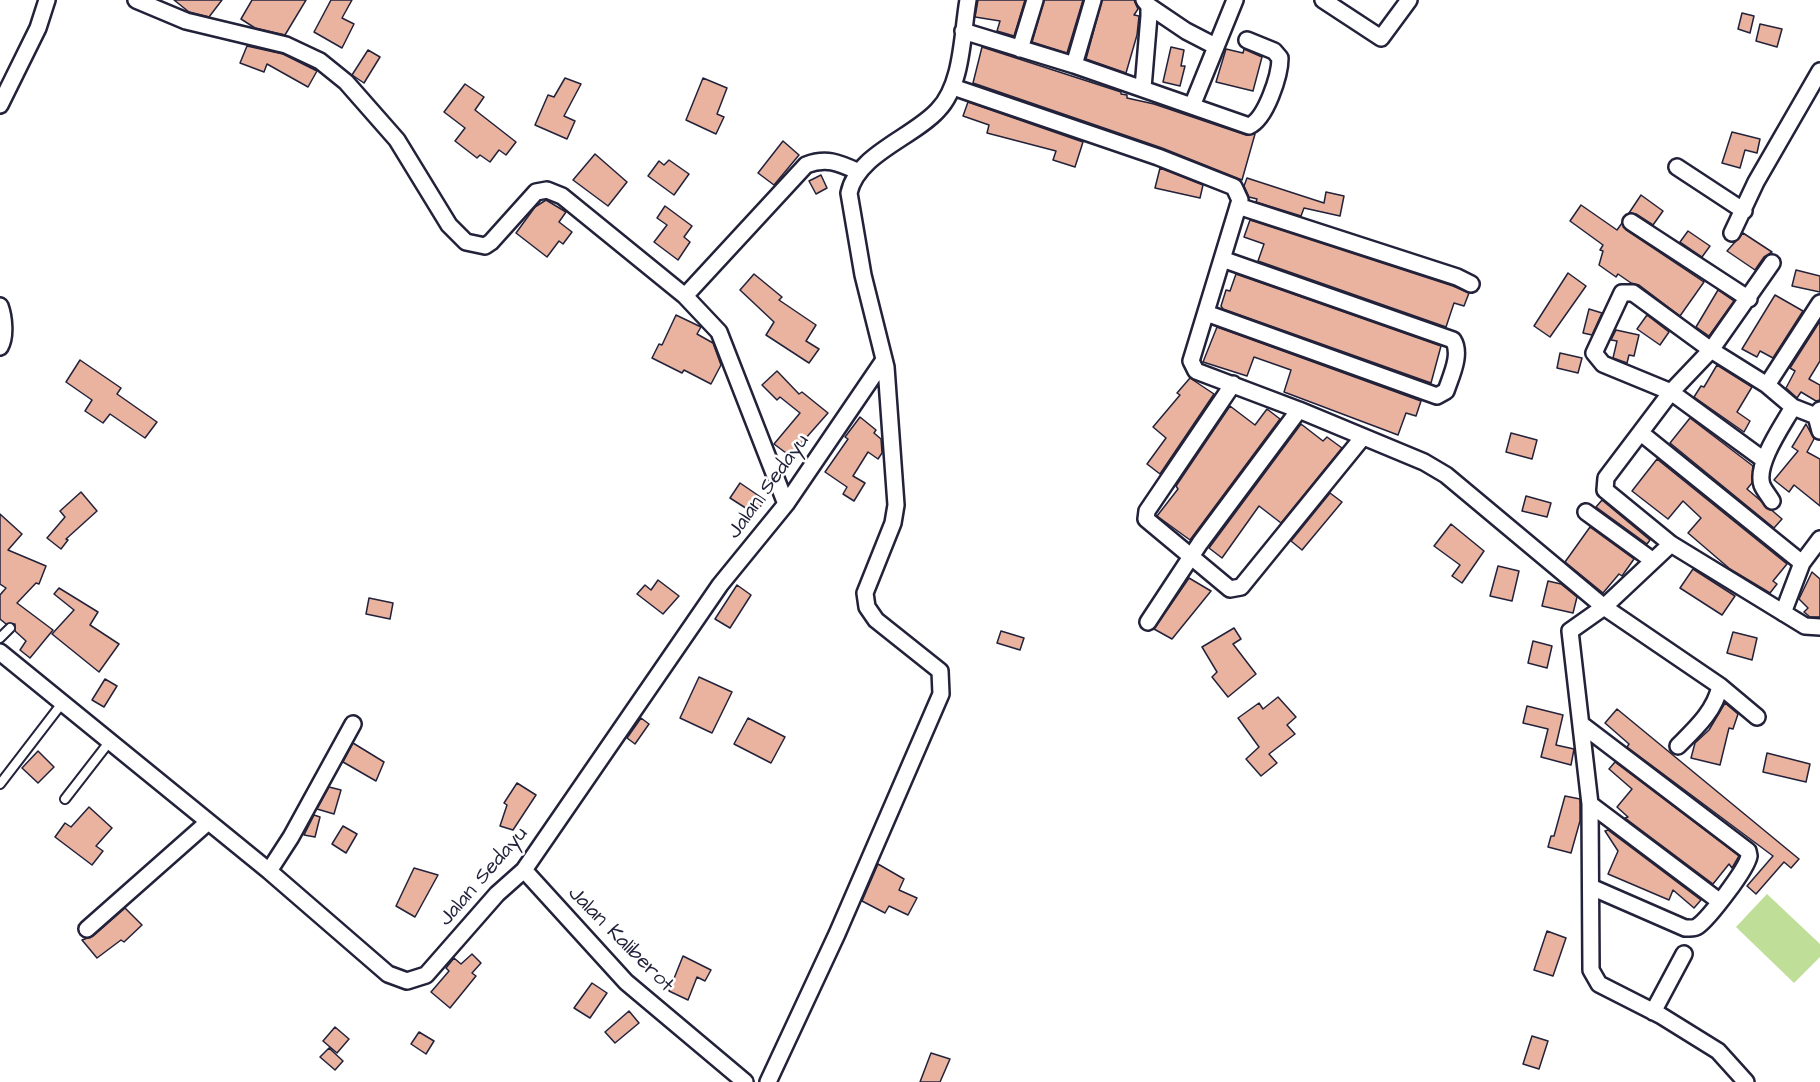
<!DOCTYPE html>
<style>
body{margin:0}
canvas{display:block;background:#fff}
</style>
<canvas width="1820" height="1082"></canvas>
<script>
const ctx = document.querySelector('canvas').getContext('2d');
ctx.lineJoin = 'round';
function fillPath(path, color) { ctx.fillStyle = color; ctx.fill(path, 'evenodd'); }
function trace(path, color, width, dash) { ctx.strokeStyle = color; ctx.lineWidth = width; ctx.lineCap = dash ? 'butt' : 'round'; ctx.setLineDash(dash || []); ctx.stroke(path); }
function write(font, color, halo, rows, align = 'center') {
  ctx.font = font + ' "Architects Daughter",sans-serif'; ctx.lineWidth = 5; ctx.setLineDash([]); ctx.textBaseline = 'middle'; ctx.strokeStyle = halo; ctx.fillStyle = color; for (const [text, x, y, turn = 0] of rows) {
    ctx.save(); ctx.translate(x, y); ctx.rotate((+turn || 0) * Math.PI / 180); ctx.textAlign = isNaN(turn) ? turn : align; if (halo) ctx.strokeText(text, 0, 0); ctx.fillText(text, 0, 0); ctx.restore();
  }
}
fillPath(new Path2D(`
 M1767 894 1820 944V957L1794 983 1736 927Z`), '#bfde97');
const building = new Path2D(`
 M174 0H222L209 17 189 12Z
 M252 0H306L285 35 255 28 241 19Z
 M331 0H352L342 18 354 24 342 48 314 32Z
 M978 0H1025L1014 36 997 31 1000 21 975 17Z
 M1044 0H1083L1067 53 1032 42Z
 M1102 0H1134L1138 9 1134 15 1139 16 1137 35 1126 73 1086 59Z
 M1742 13 1754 16 1750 33 1738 29Z
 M1760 24 1782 29 1777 47 1756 41Z
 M247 46 283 54 317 71 308 87 267 64 264 72 240 63Z
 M982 47 1121 92V94L1127 95V98L1154 104 1246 135 1255 134 1242 180 1162 148 973 83Z
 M1171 47 1184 50 1181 66H1185L1180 86 1163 82Z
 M1226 49 1243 53 1244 49 1262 57 1253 91 1216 82Z
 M368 50 380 57 364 83 352 75Z
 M565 78 581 84 564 116 575 121 567 139 535 125 548 95 554 97Z
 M703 78 727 88 717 114 724 117 716 134 686 120Z
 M465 84 484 97 475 110 516 142 506 155 499 150 490 162 480 155 477 158 455 141 465 128 444 112Z
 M968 102 1083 142 1075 167 1053 160 1056 151 987 133 989 125 963 116Z
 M1732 132 1760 139 1757 153 1745 150 1740 168 1722 163Z
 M783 141 799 155 774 185 758 173Z
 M595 154 627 182 608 206 573 180Z
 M669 160 689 174 674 195 648 176 659 161 664 165Z
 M1160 168 1203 185 1200 198 1155 188Z
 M821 175 827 188 816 194 809 181Z
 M1247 178 1324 203 1326 192 1344 196 1340 216 1304 208 1301 216 1256 202 1257 199 1249 197 1244 186Z
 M1641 195 1663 211 1653 225 1636 214 1629 213Z
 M546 200 566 212 559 222 572 232 563 244 559 241 547 257 516 233 535 207Z
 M1581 205 1617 230 1622 223 1626 230 1704 282 1680 316 1639 285 1631 283 1618 274 1616 277 1599 265 1603 251 1600 250 1603 245 1570 221Z
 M665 206 692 226 684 237 690 242 678 260 654 242 667 225 657 218Z
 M1250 220 1453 286 1469 293 1464 306 1454 303 1446 327 1258 261 1264 244 1244 237Z
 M1688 231 1710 246 1702 257 1680 242Z
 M1743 233 1772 252 1764 257 1755 270 1727 251Z
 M1796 270 1820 276V292L1792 286Z
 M1568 273 1586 286 1550 337 1534 326Z
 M754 274 782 297 779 300 816 325 806 341 819 349 809 363 766 335 774 322 740 290Z
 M1236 274 1441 346 1431 383 1223 309 1221 306 1226 290 1230 291Z
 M1718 290 1734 301 1709 336 1696 327Z
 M1775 295 1803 311 1773 358 1760 351 1757 357 1742 349Z
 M1589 309 1602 313 1592 335 1583 333Z
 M676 315 701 327 697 334 713 343 721 365 711 384 684 370 682 373 652 358 659 344 662 345Z
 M1647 315 1669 332 1660 345 1637 329Z
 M1820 321V361L1809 379 1820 385V400L1816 401 1801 392 1797 398 1786 388 1795 371 1790 368Z
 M1217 327 1421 401 1416 416 1406 413 1398 435 1284 392 1291 370 1254 357 1247 376 1203 362Z
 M1616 330 1639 335 1634 356 1629 355 1627 363 1613 358 1617 341 1611 340Z
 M1560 353 1582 358 1578 373 1557 368Z
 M80 360 121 388 117 394 157 422 145 438 110 414 103 423 85 411 92 400 66 382Z
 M1717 365 1752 387 1737 412 1750 421 1744 432 1694 397 1701 386 1704 387Z
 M777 371 799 394 802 392 828 413 790 456 774 444 800 413 780 397 777 400 762 385Z
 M1190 378 1214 394 1160 474 1147 464 1166 438 1153 427 1180 395 1177 393Z
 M1230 406 1255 425 1267 409 1280 419 1190 540 1157 516 1178 489 1176 486Z
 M860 417 876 430 874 433 881 439 882 453 878 459 868 452 853 476 865 483 854 501 843 494 847 487 825 472 848 439 845 437Z
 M1690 418 1753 466 1752 483 1747 489 1782 519 1774 528 1670 443Z
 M1301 424 1323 441 1327 437 1342 448 1281 523 1259 506 1222 558 1209 548Z
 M1806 424 1814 439 1807 452 1820 459V506L1794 485 1789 492 1774 480 1798 451 1792 447Z
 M1511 433 1537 440 1532 459 1506 452Z
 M1657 459 1787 564 1773 581 1777 584 1770 593 1730 569 1688 533 1701 518 1683 501 1668 519 1632 491Z
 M740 483 765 500 755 514 730 498Z
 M81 492 97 511 66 539 68 540 61 549 47 538 65 517 60 511Z
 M1330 493 1342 502 1302 550 1291 541Z
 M1526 496 1551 503 1547 517 1522 511Z
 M1602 500 1650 540 1647 544 1596 507Z
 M0 514 22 534 8 550 46 566 39 584 36 583 17 603 53 630 30 658 20 650 26 641 15 631V624H6L0 619V595L6 588 0 584Z
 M1451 524 1484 551 1462 583 1452 576 1460 565 1434 546Z
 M1590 527 1634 559 1622 576 1619 574 1603 593 1565 562Z
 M1498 566 1519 571 1512 601 1490 596Z
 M1693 569 1735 596 1722 615 1680 588Z
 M1812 572 1820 579V617H1810L1804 612 1808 608 1799 599Z
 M1189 578 1211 591 1172 639 1154 629Z
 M658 580 679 596 663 614 637 594 645 585 651 590Z
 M1548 581 1561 584 1577 597 1573 613 1542 606Z
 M737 585 751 595 730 628 715 619Z
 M59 588 98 612 90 625 119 644 99 672 52 634 74 610 54 594Z
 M369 598 393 603 390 619 366 614Z
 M1234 628 1241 639 1233 644 1256 674 1228 697 1212 677 1217 672 1202 647Z
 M1001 631 1024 638 1020 650 997 643Z
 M1733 632 1757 638 1752 660 1727 653Z
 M1533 641 1552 646 1547 668 1528 663Z
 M699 677 732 692 712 733 680 718Z
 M105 679 117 686 104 707 92 700Z
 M1278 697 1296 717 1287 725 1295 734 1269 754 1277 763 1261 776 1246 759 1259 747 1238 718 1259 703 1263 709Z
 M1725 703 1738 714 1733 729 1729 728 1720 765 1691 758 1695 743 1709 730Z
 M1527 706 1563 715 1556 745 1574 749 1571 765 1541 757 1548 729 1523 723Z
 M1617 709 1799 859 1791 868 1784 862 1756 894 1747 886 1773 856 1627 747 1629 744 1605 723Z
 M641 718 649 724 635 744 627 738Z
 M748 718 785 737 771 763 734 744Z
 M353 743 384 762 376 781 343 762Z
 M38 751 54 767 38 783 22 768Z
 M1767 753 1810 764 1806 782 1763 772Z
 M1615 762 1739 856 1732 868 1729 864 1713 884 1625 818 1628 817 1617 807 1632 789 1609 769Z
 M517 783 536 795 513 830 500 826 507 805 504 803Z
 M329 787 341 790 334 814 317 809Z
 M1565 796 1580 799V821L1571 853 1548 847 1551 836H1554Z
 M89 807 112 828 96 846 103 851 92 865 55 837 65 823 71 827Z
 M314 815 320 817 315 837 304 835Z
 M343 826 357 834 346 853 332 844Z
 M1608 830 1701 900 1694 908 1673 890 1669 900 1608 874 1618 851 1605 831Z
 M878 864 904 879 899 890 917 898 908 915 889 906 885 913 862 901Z
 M414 868 438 875 415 917 396 906Z
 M125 908 142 925 124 942 121 940 97 958 82 940 93 936Z
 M1547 931 1566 938 1553 976 1534 970Z
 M472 954 481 963 472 973 476 976 450 1008 431 992 449 971 446 968 454 958 461 964Z
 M683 956 711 970 705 981 697 977 688 1000 669 991Z
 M592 983 607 993 590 1018 574 1008Z
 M629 1011 639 1023 615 1043 605 1032Z
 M335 1027 349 1039 337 1053 323 1041Z
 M419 1032 434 1041 426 1054 411 1044Z
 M1532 1036 1548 1041 1539 1069 1523 1064Z
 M329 1048 343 1061 335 1070 320 1057Z
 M931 1053 950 1059 940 1082H920Z`);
fillPath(building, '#eab39f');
trace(building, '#22223b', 1.5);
const service = new Path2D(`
 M0 638 10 628
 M0 784 63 702
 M65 799 110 741`);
const minor = new Path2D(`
 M136 0 186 21 286 45 320 61 346 82 397 140 449 225 466 242 485 246 491 242 536 192 547 190 562 196 685 296 719 332 786 504
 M1323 0 1381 38 1409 0
 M1149 6 1186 31 1215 46
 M963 31 1074 65 1249 126C1266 119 1280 75 1280 58L1274 51 1247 40
 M1020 49 1035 0
 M1074 65 1093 0
 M953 87 1158 157 1234 187 1240 200 1191 361 1196 371 1299 410 1424 462 1446 475 1604 607 1720 686 1757 717
 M1143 88 1149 16V6L1144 0
 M0 105 38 28 47 0
 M1192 106 1235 0
 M1677 167 1744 211
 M1238 206 1457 277 1471 284
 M1631 222 1749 299
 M1732 233 1756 182 1820 71
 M1772 263 1711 350 1671 392 1606 478 1605 490 1671 544 1805 626 1820 627
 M685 296 806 165C827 157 839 163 859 172
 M0 306C4 317 6 337 0 347
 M1206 313 1437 396 1446 391C1451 376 1462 354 1453 340L1222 259
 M1233 384 1147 511 1146 519 1230 589 1241 587 1363 437
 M1767 385 1820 303
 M1793 407 1816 416 1820 410
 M1816 416 1820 431
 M1641 433 1802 563
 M1764 460 1671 392 1603 364 1594 353 1622 293H1633L1711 350 1767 385 1793 407C1783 425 1755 464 1762 485 1764 490 1769 496 1772 501
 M1586 512 1652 560
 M1671 544 1604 607 1570 631 1590 804 1591 970 1599 984 1660 1015 1718 1051 1746 1082
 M1783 613 1802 563 1820 539
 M1148 622 1200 543 1299 410
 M0 652 269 871 388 974 407 981 426 975 497 894 524 870 720 585 786 504 884 360
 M1581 724 1748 851 1749 856C1747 869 1709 918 1698 926 1694 929 1690 928 1685 928L1591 887
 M1678 746C1695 729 1715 711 1720 686
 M1590 804 1719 901
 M524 870 626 982 745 1082
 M269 871 291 837 353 724
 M87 929 207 823
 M1653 1012 1684 954
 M768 1082 837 934 941 694 940 671 876 620 867 607 865 593 893 523 896 505 886 367 863 275 849 193C857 154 914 137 938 110 963 84 962 34 968 0`);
trace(service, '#22223b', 12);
trace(minor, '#22223b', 20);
trace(service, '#fff', 8);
trace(minor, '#fff', 15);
write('21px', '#22223b', '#fff', [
 ["Jalan Sedayu",769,487,-54],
 ["Jalan Sedayu",484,877,-49],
 ["Jalan Kaliberot",620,940,45]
]);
</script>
